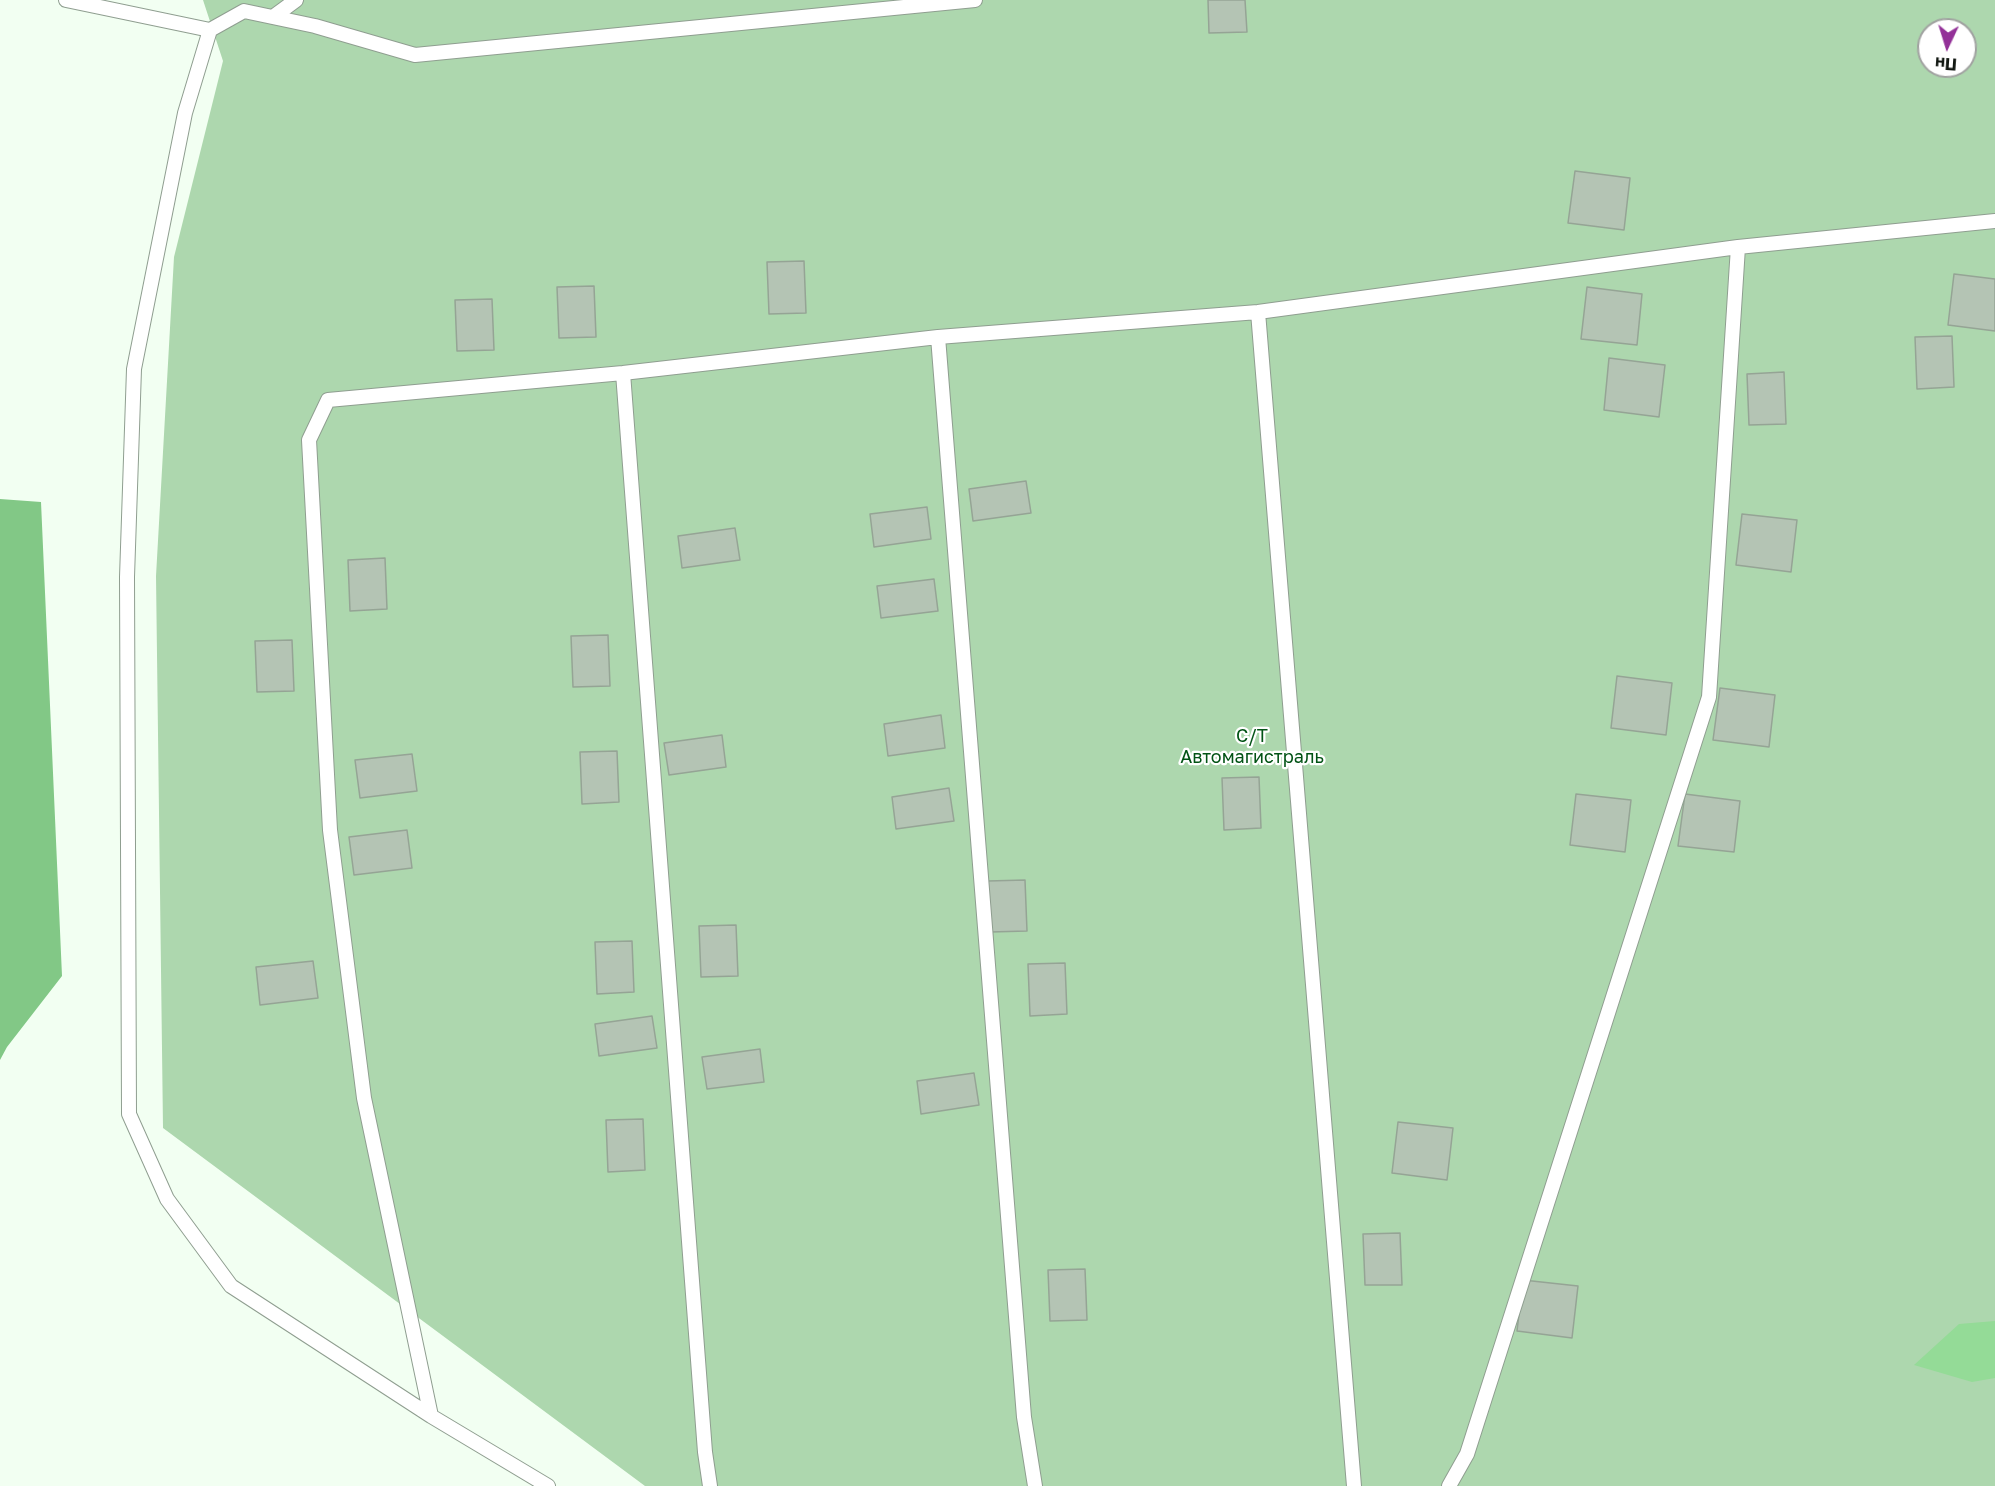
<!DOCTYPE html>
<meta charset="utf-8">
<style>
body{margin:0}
#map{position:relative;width:1995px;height:1486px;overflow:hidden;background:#f2fff2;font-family:"Golos Text",sans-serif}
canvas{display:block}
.north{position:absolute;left:1917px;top:18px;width:60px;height:60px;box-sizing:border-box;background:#fff;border:2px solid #a0a2a0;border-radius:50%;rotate:184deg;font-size:16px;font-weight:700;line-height:24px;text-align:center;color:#111711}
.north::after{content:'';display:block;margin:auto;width:21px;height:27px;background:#933198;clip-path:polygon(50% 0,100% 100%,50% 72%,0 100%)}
</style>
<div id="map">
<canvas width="1995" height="1486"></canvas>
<div class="north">Пн</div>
</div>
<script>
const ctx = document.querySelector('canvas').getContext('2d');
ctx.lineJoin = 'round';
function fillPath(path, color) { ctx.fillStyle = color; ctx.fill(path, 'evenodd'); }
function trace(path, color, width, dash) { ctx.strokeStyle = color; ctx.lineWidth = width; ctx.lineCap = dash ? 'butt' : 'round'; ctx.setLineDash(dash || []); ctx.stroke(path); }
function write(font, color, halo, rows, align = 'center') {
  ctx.font = font + ' "Golos Text",sans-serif'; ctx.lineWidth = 4.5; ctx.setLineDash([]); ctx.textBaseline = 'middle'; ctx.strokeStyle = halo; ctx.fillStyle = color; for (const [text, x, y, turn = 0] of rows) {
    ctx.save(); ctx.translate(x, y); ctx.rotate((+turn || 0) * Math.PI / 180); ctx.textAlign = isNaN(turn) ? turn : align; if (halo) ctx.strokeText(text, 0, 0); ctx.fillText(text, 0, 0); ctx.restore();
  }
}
fillPath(new Path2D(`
 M203 0H1995V1486H645L163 1128 156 576 174 257 223 61ZM1929 30H1965V66H1929Z`), '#add7ae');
fillPath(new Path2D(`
 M1995 1321V1378L1972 1382 1914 1365 1959 1324Z`), '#94db97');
fillPath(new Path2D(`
 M0 499 41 502 62 976 7 1047 0 1060Z`), '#82c886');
const building = new Path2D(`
 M1208 0H1245L1247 32 1209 33Z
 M1575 171 1630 178 1624 230 1568 223Z
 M804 261 806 313 769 314 767 262Z
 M1954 274 1995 279V331L1948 325Z
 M594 286 596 337 559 338 557 287Z
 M1587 287 1642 294 1637 345 1581 339Z
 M492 299 494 350 457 351 455 300Z
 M1952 336 1954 387 1917 389 1915 337Z
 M1609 358 1665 365 1659 417 1604 410Z
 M1784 372 1786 424 1749 425 1747 374Z
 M1026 481 1031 513 973 521 969 489Z
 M927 507 931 539 874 547 870 514Z
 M1742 514 1797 520 1791 572 1736 565Z
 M735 528 740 560 682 568 678 536Z
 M385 558 387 609 350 611 348 560Z
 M934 579 938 611 881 618 877 586Z
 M608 635 610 686 573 687 571 636Z
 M292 640 294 691 257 692 255 641Z
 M1617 676 1672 683 1666 735 1611 728Z
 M1720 688 1775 695 1769 747 1713 740Z
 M941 715 945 748 888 756 884 724Z
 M722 735 726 767 669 775 664 743Z
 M617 751 619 802 582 804 580 752Z
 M412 754 417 791 360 798 355 760Z
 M1259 777 1261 828 1224 830 1222 778Z
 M949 788 954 821 896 829 892 797Z
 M1576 794 1631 800 1625 852 1570 845Z
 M1685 794 1740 801 1734 852 1678 846Z
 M407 830 412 868 354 875 349 837Z
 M1025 880 1027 931 990 932 988 881Z
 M736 925 738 976 701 977 699 926Z
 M632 941 634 992 597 994 595 942Z
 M313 961 318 998 260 1005 256 967Z
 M1065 963 1067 1014 1030 1016 1028 964Z
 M652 1016 657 1048 599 1056 595 1024Z
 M760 1049 764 1082 707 1089 702 1057Z
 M974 1073 979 1105 921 1114 917 1081Z
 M643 1119 645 1170 608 1172 606 1120Z
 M1398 1122 1453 1128 1447 1180 1392 1173Z
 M1400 1233 1402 1285H1365L1363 1234Z
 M1085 1269 1087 1320 1050 1321 1048 1270Z
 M1523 1280 1578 1286 1572 1338 1517 1331Z`);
fillPath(building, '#b4c4b4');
trace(building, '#95a495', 1.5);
const service = new Path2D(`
 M66 0 210 30 244 11 315 26 415 55 975 0
 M273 17 296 0
 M210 30 185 113 134 369 127 577 129 1114 167 1199 231 1286 431 1416 548 1486
 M1258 312 1354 1486
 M938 337 1024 1417 1035 1486
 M623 373 705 1452 710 1486
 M431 1416 364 1098 330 830 309 440 328 400 623 373 938 337 1258 312 1738 247 1995 221
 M1449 1486 1467 1454 1709 697 1738 247`);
trace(service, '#8f9e90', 16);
trace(service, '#fff', 14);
write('18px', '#025315', '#fff', [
 ["С/Т",1252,736],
 ["Автомагистраль",1252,757]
]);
</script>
